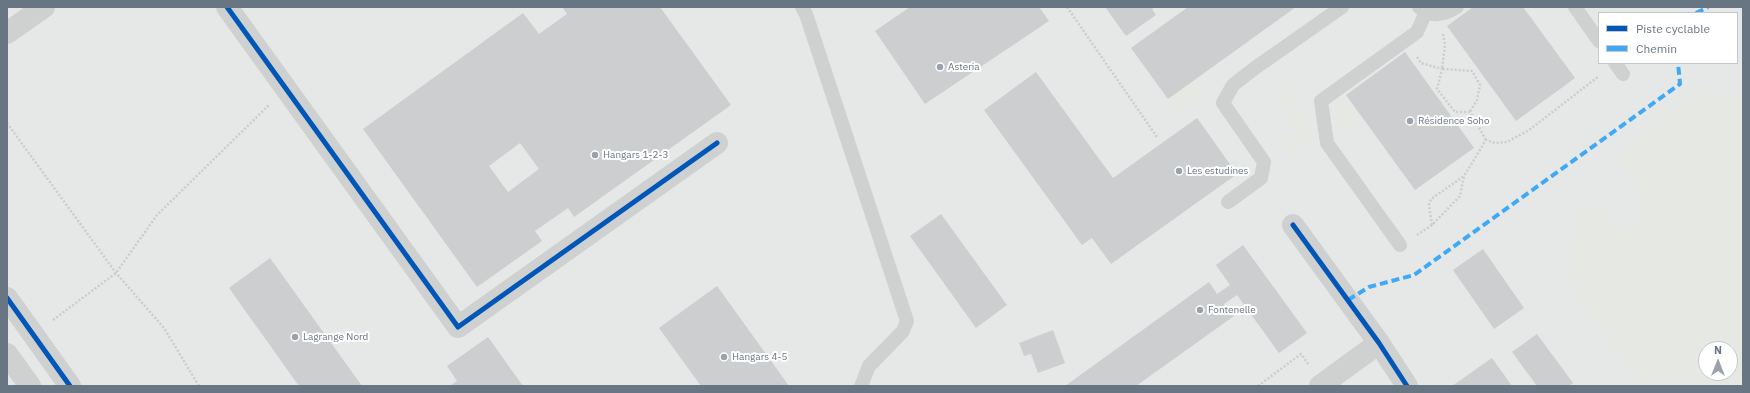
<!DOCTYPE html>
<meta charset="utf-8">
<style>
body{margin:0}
#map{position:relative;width:1750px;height:393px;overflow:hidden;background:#f6f6f5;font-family:"IBM Plex Sans",sans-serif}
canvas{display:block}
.frame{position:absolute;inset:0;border:8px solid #687583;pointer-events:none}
.legend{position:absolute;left:1598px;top:12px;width:140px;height:52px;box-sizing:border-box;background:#fff;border:1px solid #c3c8cd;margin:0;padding:5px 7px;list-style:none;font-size:12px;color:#687583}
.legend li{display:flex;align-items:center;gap:8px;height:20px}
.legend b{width:20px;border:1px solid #c3c8cd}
.north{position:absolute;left:1698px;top:341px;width:40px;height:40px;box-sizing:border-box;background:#fff;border:1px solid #c3c8cd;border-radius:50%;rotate:0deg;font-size:11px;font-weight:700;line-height:16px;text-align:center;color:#687583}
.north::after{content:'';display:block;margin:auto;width:14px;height:18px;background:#9aa2ab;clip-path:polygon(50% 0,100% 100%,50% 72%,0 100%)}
</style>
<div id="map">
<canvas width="1750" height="393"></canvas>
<div class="frame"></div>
<ul class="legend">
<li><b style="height:5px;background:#0057b8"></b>Piste cyclable</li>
<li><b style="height:5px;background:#3fa9f5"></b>Chemin</li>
</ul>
<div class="north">N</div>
</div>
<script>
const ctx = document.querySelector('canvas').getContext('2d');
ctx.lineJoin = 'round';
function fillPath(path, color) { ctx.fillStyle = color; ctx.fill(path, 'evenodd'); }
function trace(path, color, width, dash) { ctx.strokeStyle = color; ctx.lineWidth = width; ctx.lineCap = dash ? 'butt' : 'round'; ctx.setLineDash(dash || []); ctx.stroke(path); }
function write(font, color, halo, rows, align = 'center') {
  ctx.font = font + ' "IBM Plex Sans",sans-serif'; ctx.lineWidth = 4; ctx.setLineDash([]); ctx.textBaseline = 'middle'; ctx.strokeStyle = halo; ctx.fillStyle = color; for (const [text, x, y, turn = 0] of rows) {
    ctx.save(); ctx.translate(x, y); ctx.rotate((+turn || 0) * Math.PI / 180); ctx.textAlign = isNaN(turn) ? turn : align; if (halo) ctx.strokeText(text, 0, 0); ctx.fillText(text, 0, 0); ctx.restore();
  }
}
fillPath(new Path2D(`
 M7 7H1743V386H7ZM1599 13H1737V63H1599ZM1706 349H1730V373H1706Z`), '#e6e8e7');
fillPath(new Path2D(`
 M1194 80 1204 93 1178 112 1168 99Z
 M1283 86 1318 135 1293 155 1284 143 1300 132 1272 93Z
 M1695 90 1727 95 1743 92V386H1644L1569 287 1577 210 1595 204 1615 231 1643 224 1645 193 1616 161ZM1706 349H1730V373H1706Z
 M1342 96 1356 115 1352 120 1358 126 1341 137 1333 103Z`), '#e6e9e3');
fillPath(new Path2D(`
 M562 7H660L731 105 574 217 568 208 535 231 542 241 477 287 363 129 523 13 539 34 567 14ZM520 143 539 169 508 192 489 166Z
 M910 7H1039L1049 21 925 104 875 31Z
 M1105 7H1155L1152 9 1156 15 1126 36Z
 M1188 7H1296L1168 99 1131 48Z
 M1473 7H1523L1575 78 1516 121 1447 26Z
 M1405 52 1474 148 1415 190 1346 95Z
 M1036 72 1113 178 1197 118 1237 174 1111 264 1092 238 1082 245 984 110Z
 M941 214 1007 305 976 328 910 236Z
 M1243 245 1307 333 1279 353 1237 295 1224 304 1234 316 1136 386H1065L1209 282 1217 294 1230 285 1216 265Z
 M1483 249 1524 308 1494 329 1453 270Z
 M270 258 362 386H299L229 288Z
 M717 286 789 386H701L659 328Z
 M1053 330 1065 363 1038 373 1031 354 1024 356 1019 343Z
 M1537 334 1573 383 1569 386H1537L1512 352Z
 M488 337 523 386H450L457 381 447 366Z
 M1492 358 1512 386H1452Z`), '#cdcecf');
trace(new Path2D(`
 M1067 7 1157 137
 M1443 34 1445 45 1442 69 1472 71 1480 85 1477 100 1470 112
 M1417 57 1421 63 1442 69 1437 89 1455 112H1470L1486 140
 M7 123 116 273 164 328 199 386
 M1432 225 1429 205 1431 199 1464 176
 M1417 235 1432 225 1460 196 1464 176 1486 140 1495 143 1507 142 1529 130 1599 76
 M53 320 116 273 157 215 269 105
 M1258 386 1301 354 1309 365`), '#cccccd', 2.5, [2, 2]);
trace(new Path2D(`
 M802 7 806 14 907 321 903 331 869 366 861 386
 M1419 7C1430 18 1445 15 1457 7
 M1575 7 1599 41
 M1615 63 1623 74
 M1228 202 1261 178 1264 162 1223 103 1233 85 1255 68 1342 7
 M1400 245 1327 143 1321 101 1417 32 1426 12`), '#cfd0d0', 14);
trace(new Path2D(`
 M227 7 458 327 717 143
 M7 33 44 7
 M1293 225 1379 343 1407 386
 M7 298 70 386
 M7 354 30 386
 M1320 386 1379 343`), '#cfd0d0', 22);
trace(new Path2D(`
 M1696 13 1708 7
 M1348 300 1369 287 1414 275 1680 84 1678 63`), '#3fa9f5', 4, [8, 4]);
trace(new Path2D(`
 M227 7 458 327 717 143
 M1293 225 1379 343 1407 386
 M7 298 70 386`), '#0057b8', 5);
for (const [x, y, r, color] of [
 [940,67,4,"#9aa2ab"],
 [1410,121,4,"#9aa2ab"],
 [595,155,4,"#9aa2ab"],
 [1179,171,4,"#9aa2ab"],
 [1200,310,4,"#9aa2ab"],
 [295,337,4,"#9aa2ab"],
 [724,357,4,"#9aa2ab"]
]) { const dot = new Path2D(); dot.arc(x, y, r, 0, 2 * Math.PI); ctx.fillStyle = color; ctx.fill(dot); trace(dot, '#fff', 1.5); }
write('10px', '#687583', '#fff', [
 ["Asteria",948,67],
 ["Résidence Soho",1418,121],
 ["Hangars 1-2-3",603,155],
 ["Les estudines",1187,171],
 ["Fontenelle",1208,310],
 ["Lagrange Nord",303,337],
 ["Hangars 4-5",732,357]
], 'left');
</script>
